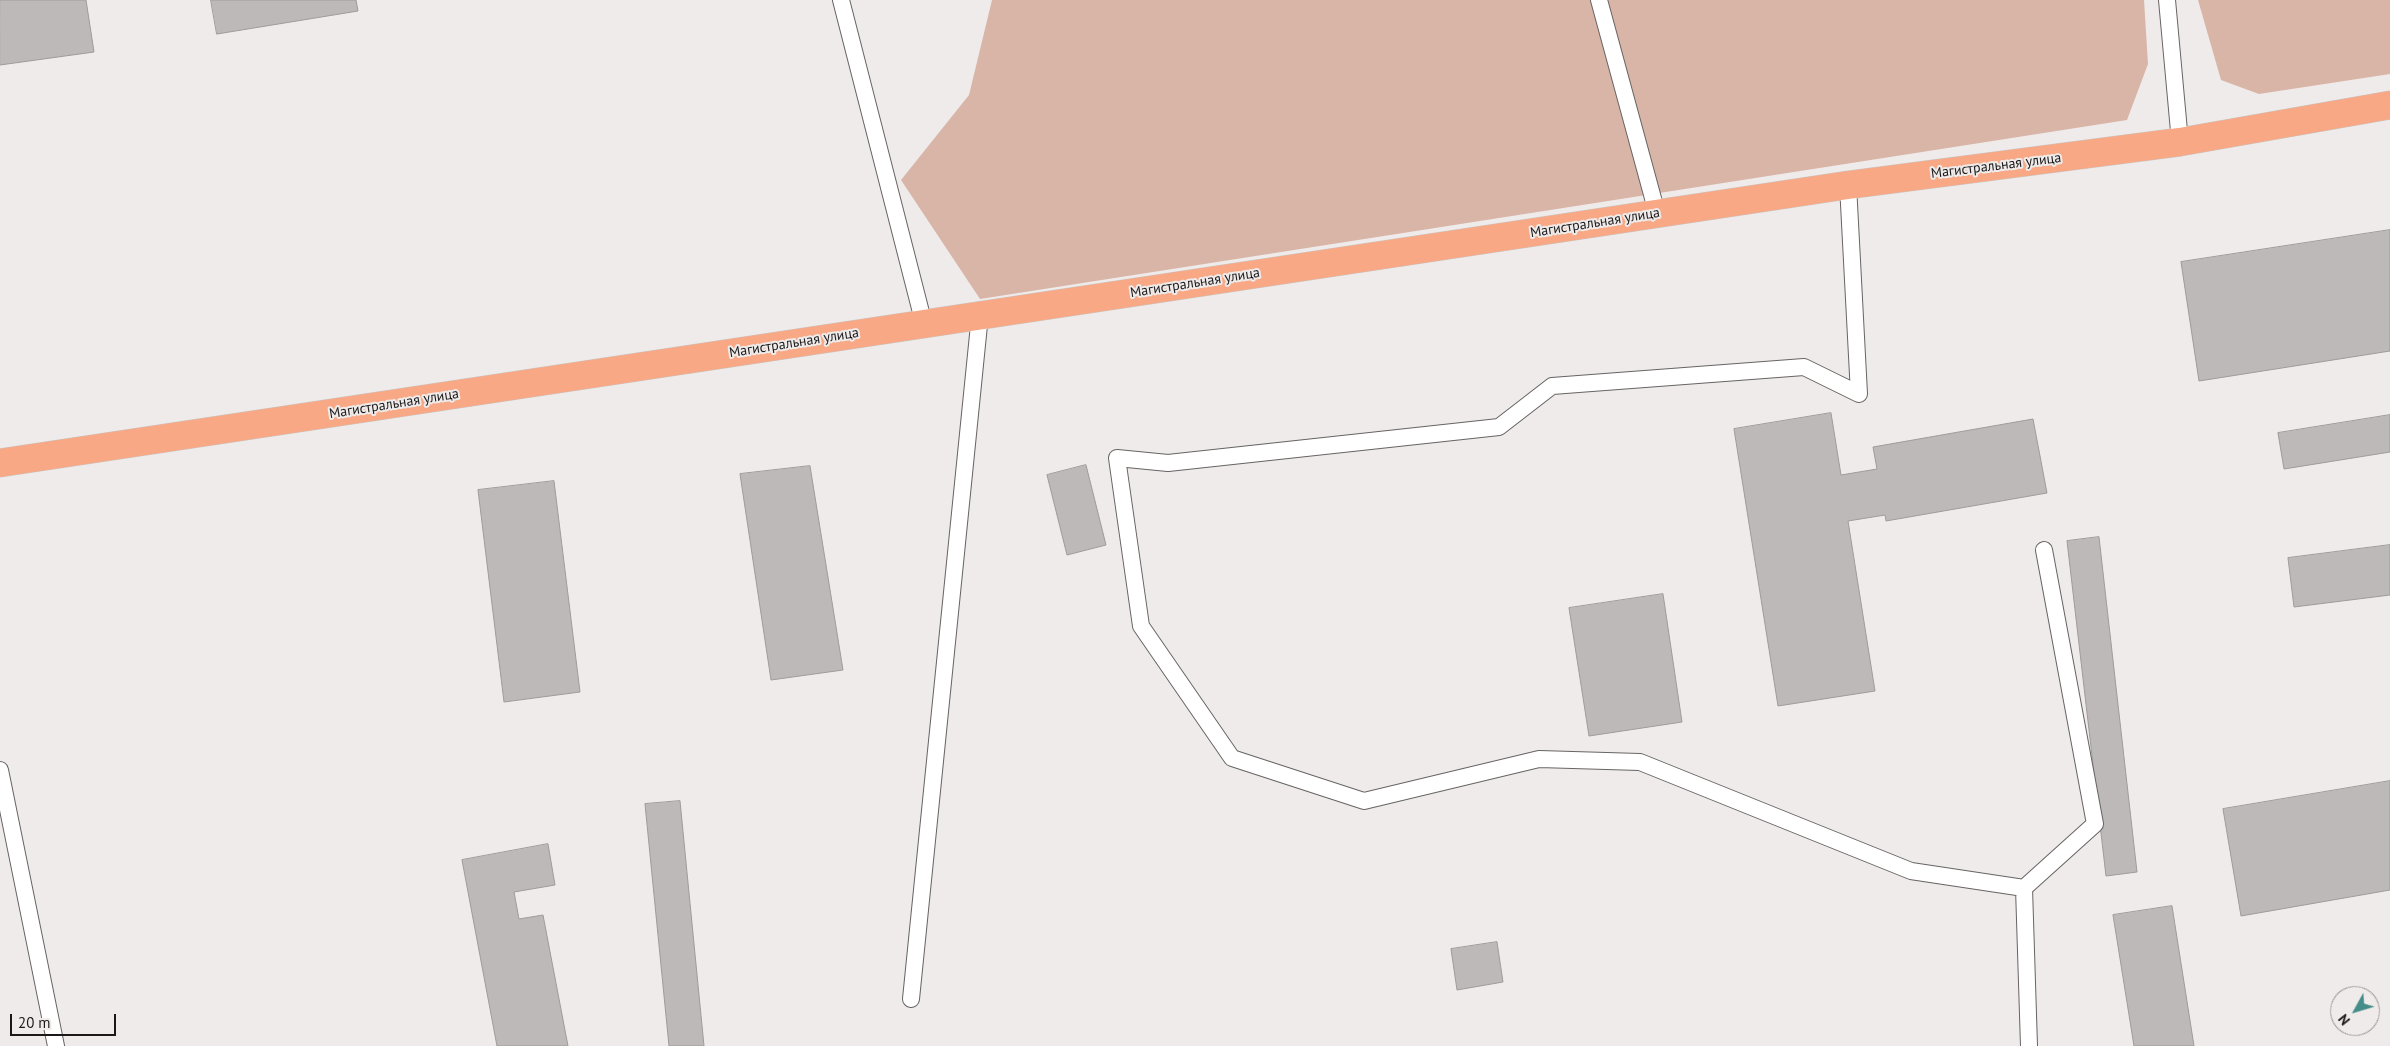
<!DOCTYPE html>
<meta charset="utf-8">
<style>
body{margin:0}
#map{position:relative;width:2390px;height:1046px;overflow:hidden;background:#efebea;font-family:"PT Sans",sans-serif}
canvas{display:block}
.north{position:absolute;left:2330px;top:986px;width:50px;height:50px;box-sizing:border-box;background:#efebea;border:1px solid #9a9796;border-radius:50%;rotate:231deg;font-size:14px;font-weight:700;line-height:20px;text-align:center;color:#1a1818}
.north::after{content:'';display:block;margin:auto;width:18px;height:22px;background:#458d8a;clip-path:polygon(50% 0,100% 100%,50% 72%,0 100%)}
.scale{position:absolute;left:10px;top:1014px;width:106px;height:22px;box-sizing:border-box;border:2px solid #1a1818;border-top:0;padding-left:6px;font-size:15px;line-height:18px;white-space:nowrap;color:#1a1818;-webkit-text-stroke:4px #efebea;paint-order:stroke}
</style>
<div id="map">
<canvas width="2390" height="1046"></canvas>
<div class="north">N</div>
<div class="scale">20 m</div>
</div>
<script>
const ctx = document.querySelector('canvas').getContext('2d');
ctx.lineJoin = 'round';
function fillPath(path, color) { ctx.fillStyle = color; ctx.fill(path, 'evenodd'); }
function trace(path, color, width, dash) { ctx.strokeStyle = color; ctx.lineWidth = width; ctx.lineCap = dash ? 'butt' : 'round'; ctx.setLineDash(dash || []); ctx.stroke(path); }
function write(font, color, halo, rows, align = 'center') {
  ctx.font = font + ' "PT Sans",sans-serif'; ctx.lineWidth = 4; ctx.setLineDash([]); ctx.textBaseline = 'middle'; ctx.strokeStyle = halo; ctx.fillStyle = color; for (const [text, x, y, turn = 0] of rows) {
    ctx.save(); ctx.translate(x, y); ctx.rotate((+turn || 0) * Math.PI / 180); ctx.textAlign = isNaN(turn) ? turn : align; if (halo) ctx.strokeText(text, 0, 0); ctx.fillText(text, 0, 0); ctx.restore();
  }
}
fillPath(new Path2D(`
 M992 0H2144L2148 64 2127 120 980 299 901 180 969 95Z
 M2198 0H2390V74L2259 94 2221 80Z`), '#d8b5a7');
const building = new Path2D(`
 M0 0H86L94 52 0 65Z
 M211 0H356L358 11 217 34Z
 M2390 230V351L2199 381 2181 262Z
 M1831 413 1841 475 1877 469 1873 447 2033 419 2047 493 1886 521 1885 515 1848 521 1875 691 1778 706 1734 429Z
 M2390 415V452L2284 469 2278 433Z
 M1086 465 1106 545 1067 555 1047 475Z
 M810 466 843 670 771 680 740 474Z
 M554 481 580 692 504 702 478 490Z
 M2099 537 2137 872 2106 876 2067 541Z
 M2390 545V595L2294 607 2288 558Z
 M1663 594 1682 722 1589 736 1569 608Z
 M2390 781V890L2241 916 2223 809Z
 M680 801 704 1046H669L645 804Z
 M548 844 555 885 514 892 519 919 543 915 568 1046H497L462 860Z
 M2172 906 2194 1046H2134L2113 915Z
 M1497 942 1503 982 1457 990 1451 949Z`);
fillPath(building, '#bdb9b8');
trace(building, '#9e9b99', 1);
const service = new Path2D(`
 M841 0 924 324
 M1599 0 1657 213
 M2167 0 2180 142
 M1848 185 1859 394 1804 367 1552 386 1499 427 1168 463 1117 458 1141 626 1232 758 1364 801 1539 759 1640 762 1911 871 2024 888
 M0 770 56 1046
 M911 999 980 315
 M2029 1046 2024 888 2095 824 2044 550`);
const primary = new Path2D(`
 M0 463 1848 185 2180 142 2390 105`);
trace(service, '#676463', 18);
trace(primary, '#c8c8c8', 29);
trace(service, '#fff', 16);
trace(primary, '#f8a884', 28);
write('14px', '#1a1818', '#efebea', [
 ["Магистральная улица",1996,166,-7],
 ["Магистральная улица",1595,223,-9],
 ["Магистральная улица",1195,283,-9],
 ["Магистральная улица",794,343,-9],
 ["Магистральная улица",394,404,-9]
]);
</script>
